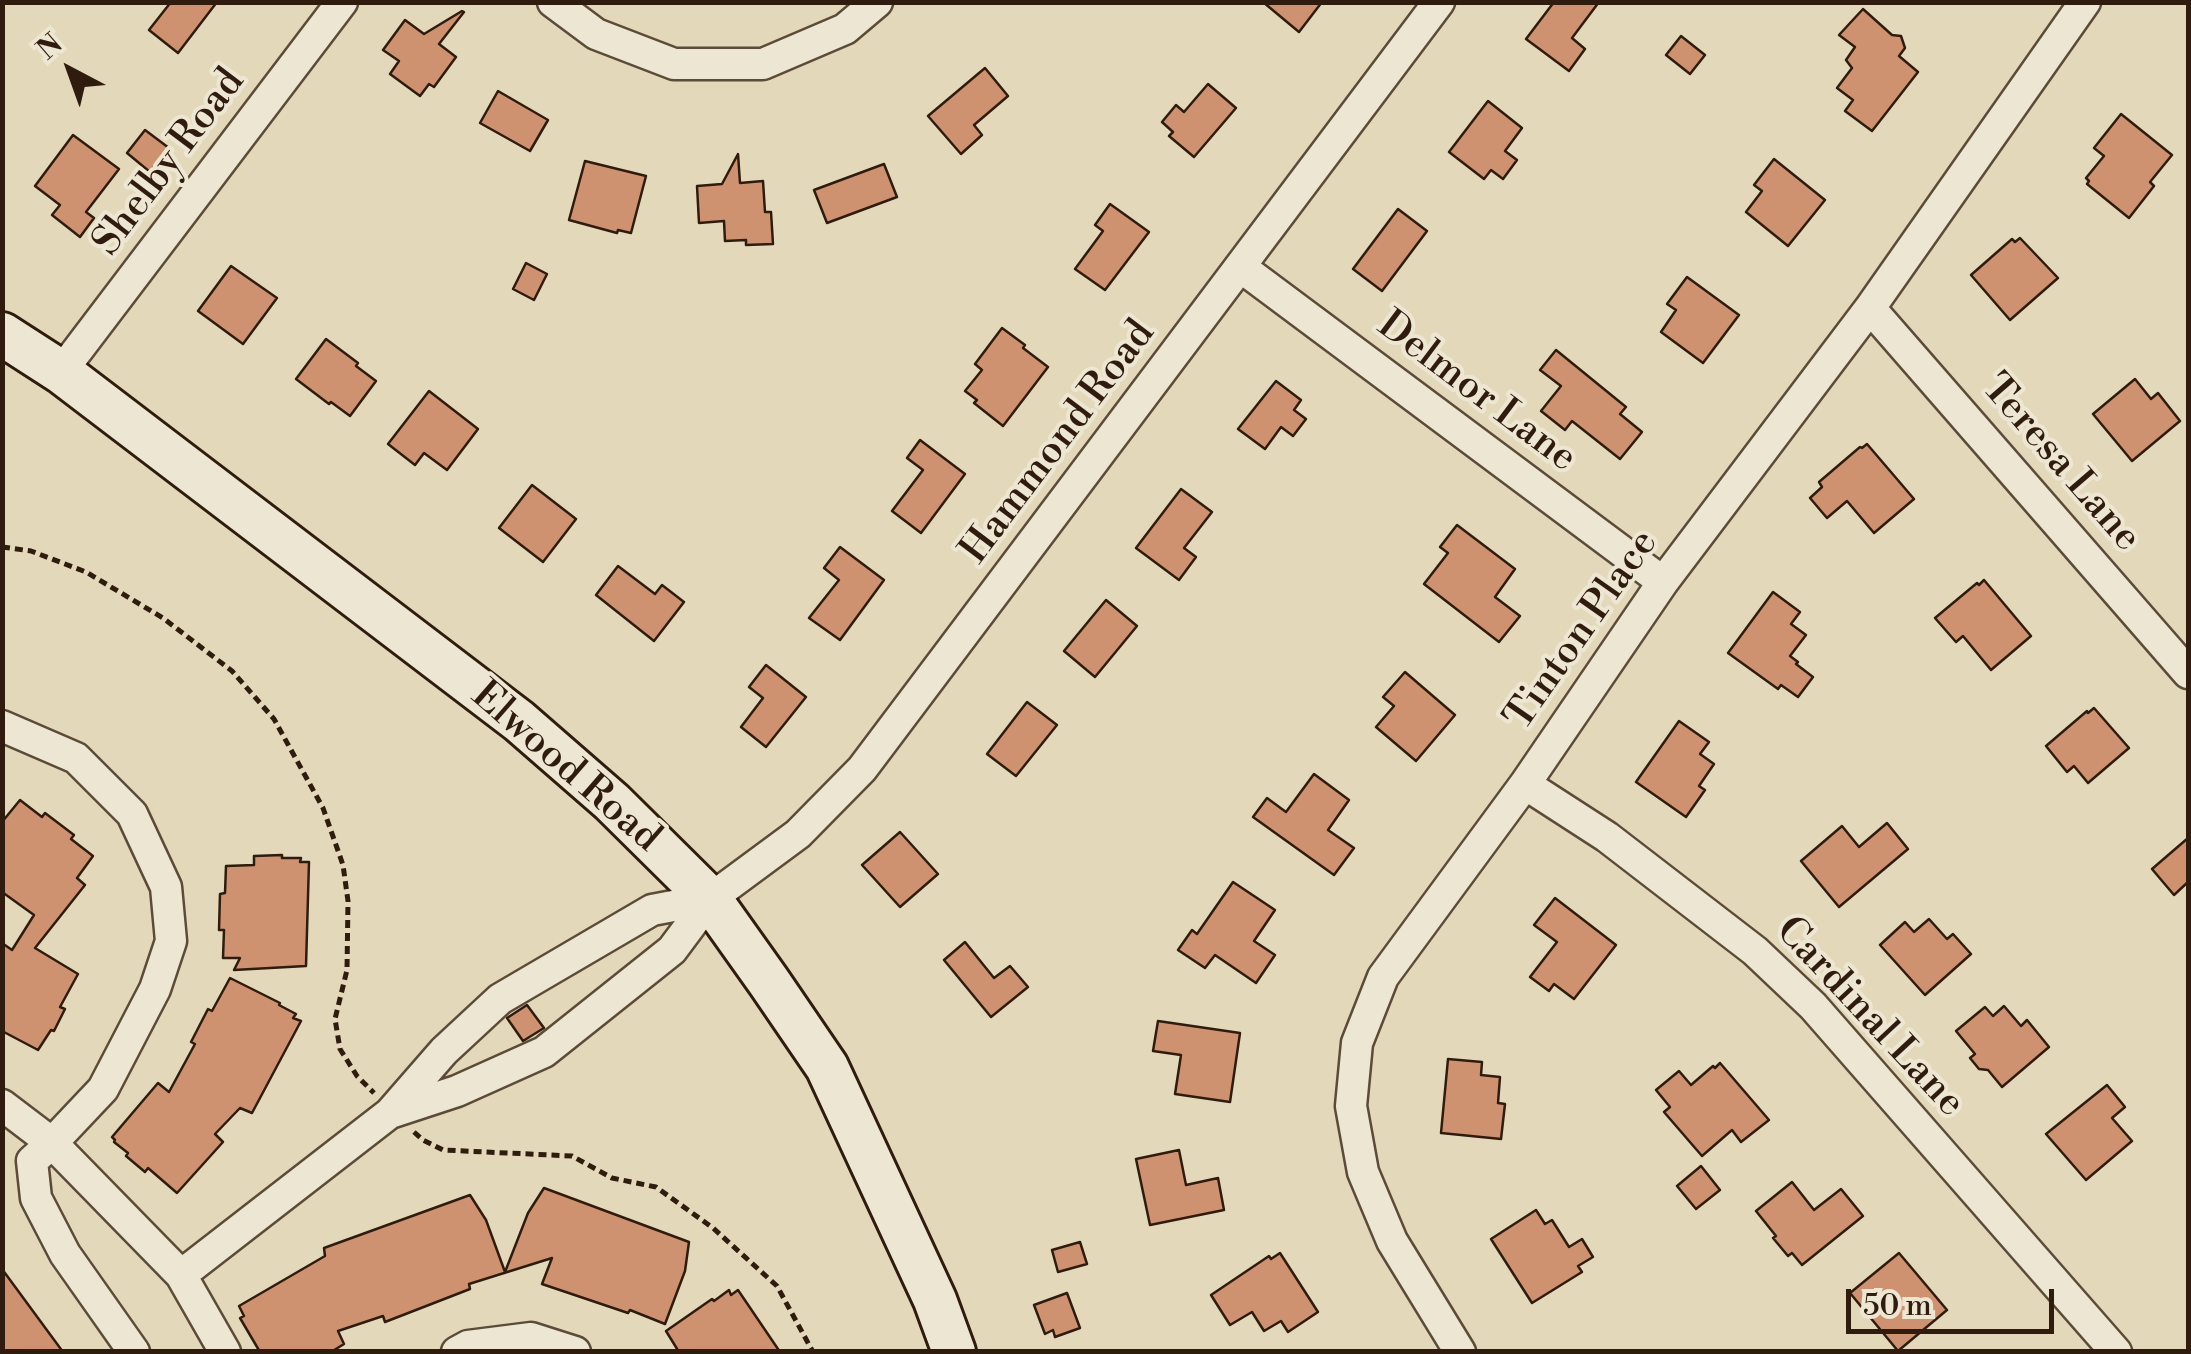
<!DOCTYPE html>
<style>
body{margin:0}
#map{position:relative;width:2191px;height:1354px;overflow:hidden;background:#e3d9ba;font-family:"Libre Bodoni",serif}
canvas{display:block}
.frame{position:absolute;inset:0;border:5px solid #301c0e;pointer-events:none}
.north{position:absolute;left:20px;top:20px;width:100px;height:100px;-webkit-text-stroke:8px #ede6d2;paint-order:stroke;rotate:319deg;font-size:28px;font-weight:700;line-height:40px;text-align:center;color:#301c0e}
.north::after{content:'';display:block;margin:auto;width:35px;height:45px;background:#301c0e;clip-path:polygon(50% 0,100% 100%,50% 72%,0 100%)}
.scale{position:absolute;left:1846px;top:1289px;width:208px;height:45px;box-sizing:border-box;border:5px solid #301c0e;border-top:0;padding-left:12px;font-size:30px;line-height:35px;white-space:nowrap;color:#301c0e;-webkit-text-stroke:8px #ede6d2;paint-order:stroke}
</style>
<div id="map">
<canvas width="2191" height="1354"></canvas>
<div class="frame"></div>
<div class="north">N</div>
<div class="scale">50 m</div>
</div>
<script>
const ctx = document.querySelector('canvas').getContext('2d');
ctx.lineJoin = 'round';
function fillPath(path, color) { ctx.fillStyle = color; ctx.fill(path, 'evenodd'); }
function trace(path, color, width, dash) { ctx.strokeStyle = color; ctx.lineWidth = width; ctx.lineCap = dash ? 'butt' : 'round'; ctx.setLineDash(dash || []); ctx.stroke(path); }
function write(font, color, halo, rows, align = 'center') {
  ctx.font = font + ' "Libre Bodoni",serif'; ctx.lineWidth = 8; ctx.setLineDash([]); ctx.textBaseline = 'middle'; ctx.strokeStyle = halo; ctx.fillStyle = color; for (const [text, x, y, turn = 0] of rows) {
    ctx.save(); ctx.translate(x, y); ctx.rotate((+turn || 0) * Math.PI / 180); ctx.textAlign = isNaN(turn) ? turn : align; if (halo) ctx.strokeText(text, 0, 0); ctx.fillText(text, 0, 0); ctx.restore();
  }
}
const building = new Path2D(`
 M171 2H217L178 53 149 30Z
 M1263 2H1322L1299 32Z
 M1554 2H1599L1572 38 1585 49 1569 71 1526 39Z
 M1863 9 1892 35 1901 36 1905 48 1899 56 1918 72 1872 131 1845 111 1853 100 1837 88 1852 68 1846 60 1855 47 1839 35Z
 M462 11 464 12 439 44 456 57 434 87 429 84 420 96 390 74 399 61 383 50 405 20 424 34Z
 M1681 36 1705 55 1690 74 1666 55Z
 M985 68 1008 96 974 125 982 135 961 154 928 116Z
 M1208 84 1236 108 1194 157 1169 136 1173 132 1162 122 1176 105 1184 112Z
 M498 91 548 120 530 151 480 123Z
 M1488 101 1522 128 1505 151 1517 160 1503 179 1491 170 1484 179 1449 152Z
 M2121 114 2172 155 2150 182 2154 186 2129 218 2087 184 2089 181 2086 178 2104 156 2094 148Z
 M145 130 169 148 150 172 127 153Z
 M73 135 119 169 86 212 94 218 80 237 52 215 60 205 35 186Z
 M738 154 740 183 763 181 765 212H771L773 244 746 245V240L725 241 724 221 699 223 697 186 722 184Z
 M1774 159 1825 200 1788 246 1746 212 1762 191 1754 185Z
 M585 161 646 176 631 233 618 230 617 233 569 220Z
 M884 164 897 197 827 223 814 190Z
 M1110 204 1149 232 1105 290 1075 269 1103 231 1095 225Z
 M1398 209 1427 231 1382 291 1353 269Z
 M2020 238 2058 278 2010 320 1971 275 2012 239 2015 242Z
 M526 263 547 274 534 300 513 289Z
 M231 266 277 298 243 344 198 311Z
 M1687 277 1739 315 1703 363 1661 332 1676 310 1667 304Z
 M1002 328 1025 345 1023 348 1048 367 1003 426 974 403 977 400 965 391 982 370 975 364Z
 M326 339 358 363 356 366 376 381 350 416 331 402 329 404 296 379Z
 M1556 350 1626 407 1620 414 1642 432 1620 459 1572 421 1565 430 1541 411 1561 386 1540 370Z
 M2135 379 2151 399 2158 393 2180 421 2132 461 2093 414Z
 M1276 381 1301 400 1294 410 1306 419 1293 436 1281 427 1265 449 1238 429Z
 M429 391 478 429 447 470 424 453 415 465 388 444Z
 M920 440 965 474 921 533 892 511 923 470 907 458Z
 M1867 444 1914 499 1874 533 1847 501 1827 518 1810 498 1822 487 1819 482 1860 447 1862 448Z
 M532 485 576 519 543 562 499 528Z
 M1181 489 1212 512 1184 548 1196 557 1179 580 1136 548Z
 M1457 525 1515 569 1495 597 1520 616 1499 642 1424 584 1448 553 1440 547Z
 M840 547 884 580 840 640 809 618 839 580 824 568Z
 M618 566 655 594 662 585 684 602 654 641 596 595Z
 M1984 580 2031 636 1991 670 1963 636 1956 642 1935 618 1977 583 1979 585Z
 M1773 592 1800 612 1791 624 1806 635 1790 656 1798 662 1796 664 1813 677 1798 697 1781 685 1778 689 1728 653Z
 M1106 600 1137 626 1095 677 1064 651Z
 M766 665 806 697 766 747 741 727 763 698 749 687Z
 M1405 672 1455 715 1416 761 1376 727 1394 706 1383 697Z
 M1027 702 1057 725 1016 776 987 754Z
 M2094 708 2129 748 2088 783 2074 766 2067 772 2046 746 2087 711 2088 713Z
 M1679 721 1709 742 1700 754 1714 764 1699 786 1705 790 1686 817 1636 782Z
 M1314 774 1349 800 1328 830 1354 848 1334 875 1253 817 1267 798 1286 812Z
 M20 800 42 817 45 813 74 835 71 839 93 856 77 878 85 885 35 948 78 974 60 1007 65 1009 54 1031 51 1030 38 1050 2 1031V943L12 950 34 915 2 892V822Z
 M1887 823 1908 849 1839 907 1801 861 1842 826 1859 847Z
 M900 832 938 874 900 907 862 865Z
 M2188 838V882L2174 895 2152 869Z
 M282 855V858H301L300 862H309L306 966 234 970 240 958H223L224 930H219L220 894 225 893 226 866 254 865V856Z
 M1233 882 1275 910 1254 941 1275 955 1256 983 1215 955 1205 968 1178 950 1192 930 1197 934Z
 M1555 898 1616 945 1574 999 1554 984 1549 991 1530 977 1557 942 1534 925Z
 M1929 919 1947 939 1953 934 1971 954 1925 995 1880 945 1905 922 1914 932Z
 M965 942 994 978 1010 966 1028 987 991 1017 944 960Z
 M230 978 280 1003 279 1005 296 1014 293 1018 301 1021 252 1113 240 1108 215 1134 223 1142 177 1193 148 1168 145 1172 126 1156 128 1153 114 1142 115 1140 112 1137 158 1083 169 1092 195 1044 191 1042 208 1009 212 1011Z
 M527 1005 544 1028 523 1041 507 1018Z
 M2004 1006 2021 1026 2027 1020 2049 1047 2002 1087 1988 1070 1979 1069 1970 1058 1975 1054 1956 1031 1985 1007 1993 1016Z
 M1158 1021 1240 1033 1230 1102 1175 1094 1181 1055 1153 1051Z
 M1448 1059 1482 1062 1481 1075 1500 1077 1498 1103 1505 1104 1501 1139 1441 1133Z
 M1720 1063 1769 1120 1741 1142 1732 1130 1702 1156 1664 1112 1670 1107 1656 1090 1679 1071 1691 1085 1713 1066 1715 1068Z
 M2107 1085 2125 1107 2112 1118 2132 1141 2086 1180 2046 1134Z
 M1179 1150 1186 1185 1218 1178 1224 1210 1150 1225 1136 1159Z
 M1701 1166 1720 1190 1696 1209 1677 1186Z
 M1792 1182 1814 1210 1841 1189 1863 1216 1802 1265 1792 1253 1788 1256 1773 1238 1776 1236 1756 1211Z
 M544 1188 689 1242 685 1271 665 1324 630 1310 628 1313 542 1284 552 1258 469 1284 470 1289 385 1322 383 1316 338 1331 344 1344 331 1352H260L240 1318 244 1316 239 1306 325 1256 324 1248 470 1195 486 1220 505 1272 528 1213Z
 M1536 1210 1545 1224 1552 1220 1569 1247 1582 1239 1593 1257 1578 1266 1582 1272 1532 1303 1491 1239Z
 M1080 1242 1087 1264 1058 1272 1052 1250Z
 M1280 1253 1318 1312 1288 1332 1281 1321 1264 1331 1252 1312 1230 1325 1211 1295 1269 1256 1271 1259Z
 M1899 1253 1947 1310 1898 1351 1850 1293Z
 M2 1269 63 1352H2Z
 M729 1290 731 1295 738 1290 780 1352H679L666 1331 712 1299 714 1301Z
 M1067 1293 1080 1328 1055 1337 1053 1330 1045 1334 1034 1305Z`);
fillPath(building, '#cf9271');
trace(building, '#301c0e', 2.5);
const minor = new Path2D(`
 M553 2 596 34 674 64H763L845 29 877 2
 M1242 268 1663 582
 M1870 308 2188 673
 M61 372 342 2
 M2 726 76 758 132 814 166 887 171 941 155 989 103 1089 52 1143 181 1275 225 1352
 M1525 784 1607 837 1755 951 1813 1006 2116 1352
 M2 1105 52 1143 32 1161 36 1198 65 1254 134 1352
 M390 1113 457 1091 544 1052 672 950 710 899 798 834 862 769 1439 2
 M181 1275 390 1113 444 1051 500 999 652 910 710 899
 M457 1352 468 1346 531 1338 575 1352
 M1460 1352 1392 1241 1363 1172 1351 1106 1357 1043 1383 977 1525 784 1663 582 1870 308 2085 2`);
const secondary = new Path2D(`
 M2 334 61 372 519 721 612 802 710 899 769 982 827 1067 935 1300 954 1352`);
trace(minor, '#5d4b39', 35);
trace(secondary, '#301c0e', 48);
trace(new Path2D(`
 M2 547 31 551 86 572 163 618 232 671 274 719 323 808 343 865 348 901 347 970 335 1019 340 1049 357 1076 374 1093
 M414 1132 423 1140 443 1150 572 1156 612 1178 656 1187 713 1228 777 1286 813 1352`), '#301c0e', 5, [8, 5]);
trace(minor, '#ede6d2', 30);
trace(secondary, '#ede6d2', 42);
write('40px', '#301c0e', '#ede6d2', [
 ["Shelby Road",170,163,-53],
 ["Delmor Lane",1476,393,37],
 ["Hammond Road",1059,443,-53],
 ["Teresa Lane",2060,464,49],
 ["Tinton Place",1583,631,-55],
 ["Elwood Road",565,768,41],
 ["Cardinal Lane",1869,1018,47]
]);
</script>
